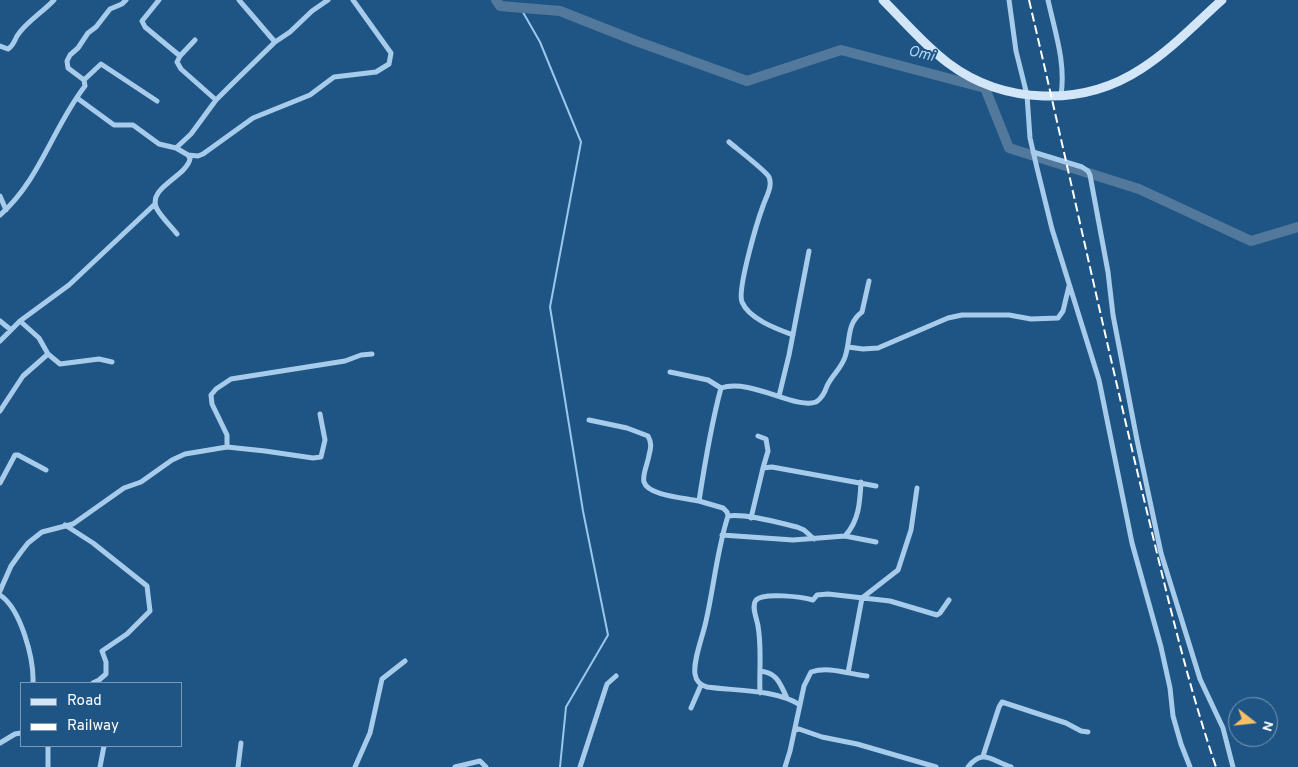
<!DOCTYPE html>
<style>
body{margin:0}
#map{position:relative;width:1298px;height:767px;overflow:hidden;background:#1f5585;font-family:Overpass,sans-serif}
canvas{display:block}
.legend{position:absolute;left:20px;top:682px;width:162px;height:65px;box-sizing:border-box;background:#1f5585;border:1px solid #7999b6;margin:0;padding:6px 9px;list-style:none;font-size:15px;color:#fff}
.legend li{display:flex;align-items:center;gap:10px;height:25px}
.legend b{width:25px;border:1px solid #7999b6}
.north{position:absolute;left:1228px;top:697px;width:50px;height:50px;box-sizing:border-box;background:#1f5585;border:1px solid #7999b6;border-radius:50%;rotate:106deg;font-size:14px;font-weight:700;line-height:20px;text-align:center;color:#fff}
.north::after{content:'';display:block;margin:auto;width:18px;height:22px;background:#f8c066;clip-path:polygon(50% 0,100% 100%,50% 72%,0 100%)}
</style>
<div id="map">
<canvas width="1298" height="767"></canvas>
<ul class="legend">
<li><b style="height:6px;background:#d2e6f8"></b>Road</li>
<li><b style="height:6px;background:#fff"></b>Railway</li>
</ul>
<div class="north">N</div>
</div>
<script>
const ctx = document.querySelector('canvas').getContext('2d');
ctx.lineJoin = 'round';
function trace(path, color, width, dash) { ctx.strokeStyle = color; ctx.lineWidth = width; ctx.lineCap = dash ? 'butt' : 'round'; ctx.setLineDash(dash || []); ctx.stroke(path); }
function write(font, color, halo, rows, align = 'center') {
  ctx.font = font + ' Overpass,sans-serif'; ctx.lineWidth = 4; ctx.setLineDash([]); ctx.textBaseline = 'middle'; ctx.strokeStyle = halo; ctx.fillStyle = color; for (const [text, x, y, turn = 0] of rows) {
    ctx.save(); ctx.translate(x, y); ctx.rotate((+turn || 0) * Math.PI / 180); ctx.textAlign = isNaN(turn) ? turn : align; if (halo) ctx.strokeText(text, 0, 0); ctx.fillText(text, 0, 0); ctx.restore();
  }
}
trace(new Path2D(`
 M520 7 540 42 581 142 550 307 583 511 608 635 566 707 560 767
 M1297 228 1298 231`), '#9ac7eb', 2);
trace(new Path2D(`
 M496 0 500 6 560 11 636 41 747 81 841 50 985 88 1009 148 1139 189 1251 241 1298 227`), '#52799b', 10);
trace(new Path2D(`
 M159 0 142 21 145 27 180 56 177 62 181 69 216 100
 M239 0 275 42
 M1009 0 1016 51 1027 95 1030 138 1037 168 1052 229 1099 380 1132 543 1161 647 1170 688 1173 716 1181 744 1190 767
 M1048 0C1055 32 1066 63 1061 95
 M0 46 8 49C13 46 14 42 17 36 26 22 43 12 54 0
 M180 56 195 40
 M84 80 101 64 157 101
 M77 98 114 125H133L159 144 176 148 188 155 198 156 203 154 253 118 310 95 334 77 376 72 389 64 391 53 353 0
 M729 142C736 148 766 171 769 177 773 186 766 197 763 206 757 222 737 290 742 302 749 319 777 329 793 335
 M176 148 191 134 216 100 231 85 275 42 290 32 312 11 328 0
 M1033 152 1082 167 1088 171 1090 175 1108 272 1113 315 1137 440 1161 553 1200 679 1223 728 1233 767
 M0 196 6 210
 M0 215C40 180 53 127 85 86L84 80 68 68 67 61 70 55 78 48 88 33 96 27 110 9 122 4 126 0
 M177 234C171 226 162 218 157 209 146 188 186 177 190 159L188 155
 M0 321 11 330 20 321
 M0 341 11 330
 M848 347 863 349 878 348 948 318 962 315H1009L1031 319 1058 318 1063 311 1069 286
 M48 354 39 338 20 321 69 285 155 204
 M670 372 708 380 721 388
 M779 396 789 355 809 251
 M0 411 23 376 48 354 60 364 99 359 112 362
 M589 420 627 428 648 436C652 443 651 448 649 455 648 463 642 475 644 482 648 496 687 498 699 501
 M758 436 766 439 768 451 763 468
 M227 447V435L212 404 211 395 216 389 231 379 345 361 361 355 372 354
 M0 483 15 455H18L46 470
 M728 516C744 513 780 523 797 527L804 530 814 539
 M751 518 763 468 772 467 876 486
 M65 525 93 543 147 586 150 611 127 634 102 651 106 662V674L99 680 93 683
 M722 535 793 540 845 536C859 521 860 502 861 482
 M845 536 876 542
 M0 591 11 566 21 552 28 543 42 532 73 524 124 488 141 482 172 460 185 454 227 447 265 451 313 458 321 457 325 440 320 414
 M0 595C21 609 34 659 33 683
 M760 671C778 673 780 684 787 698
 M848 673 862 598 898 570 911 530 917 488
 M760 693C759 671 762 649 758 626 757 619 751 606 756 600 763 592 803 597 813 600L817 595 828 594 890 601 937 615 940 613 949 600
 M800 705C776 689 735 691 707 687 700 685 696 681 695 674 693 660 703 636 706 621 714 586 717 550 728 516L727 512 723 508 699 501C705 462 711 425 721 388 751 378 796 410 816 402 821 399 825 392 827 386 832 375 841 369 845 357 851 340 846 324 862 312L869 281
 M691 708 701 685
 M795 730 799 729 822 737 857 744 936 767
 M0 743 15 734 21 733
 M983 756 999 707 1002 702 1066 723 1081 731 1088 732
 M48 767V746
 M100 767 104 746
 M238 767 241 743
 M355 767 370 733 382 679 405 661
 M455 767 480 761 486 767
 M580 767 607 684 616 676
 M785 767 790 751 804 686 811 672C829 666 848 674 867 676
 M968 767C983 748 992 761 1011 767`), '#a7cbea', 5);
trace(new Path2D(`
 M883 0C904 21 924 45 948 63 1004 105 1083 107 1141 69 1171 50 1196 23 1222 0`), '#d2e6f8', 9);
trace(new Path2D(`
 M1029 0C1067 162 1102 325 1141 487 1164 581 1185 676 1216 767`), '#fff', 2, [9, 4]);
write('italic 15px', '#b2d5f1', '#1f5585', [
 ["Omi",921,55,14]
]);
</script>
